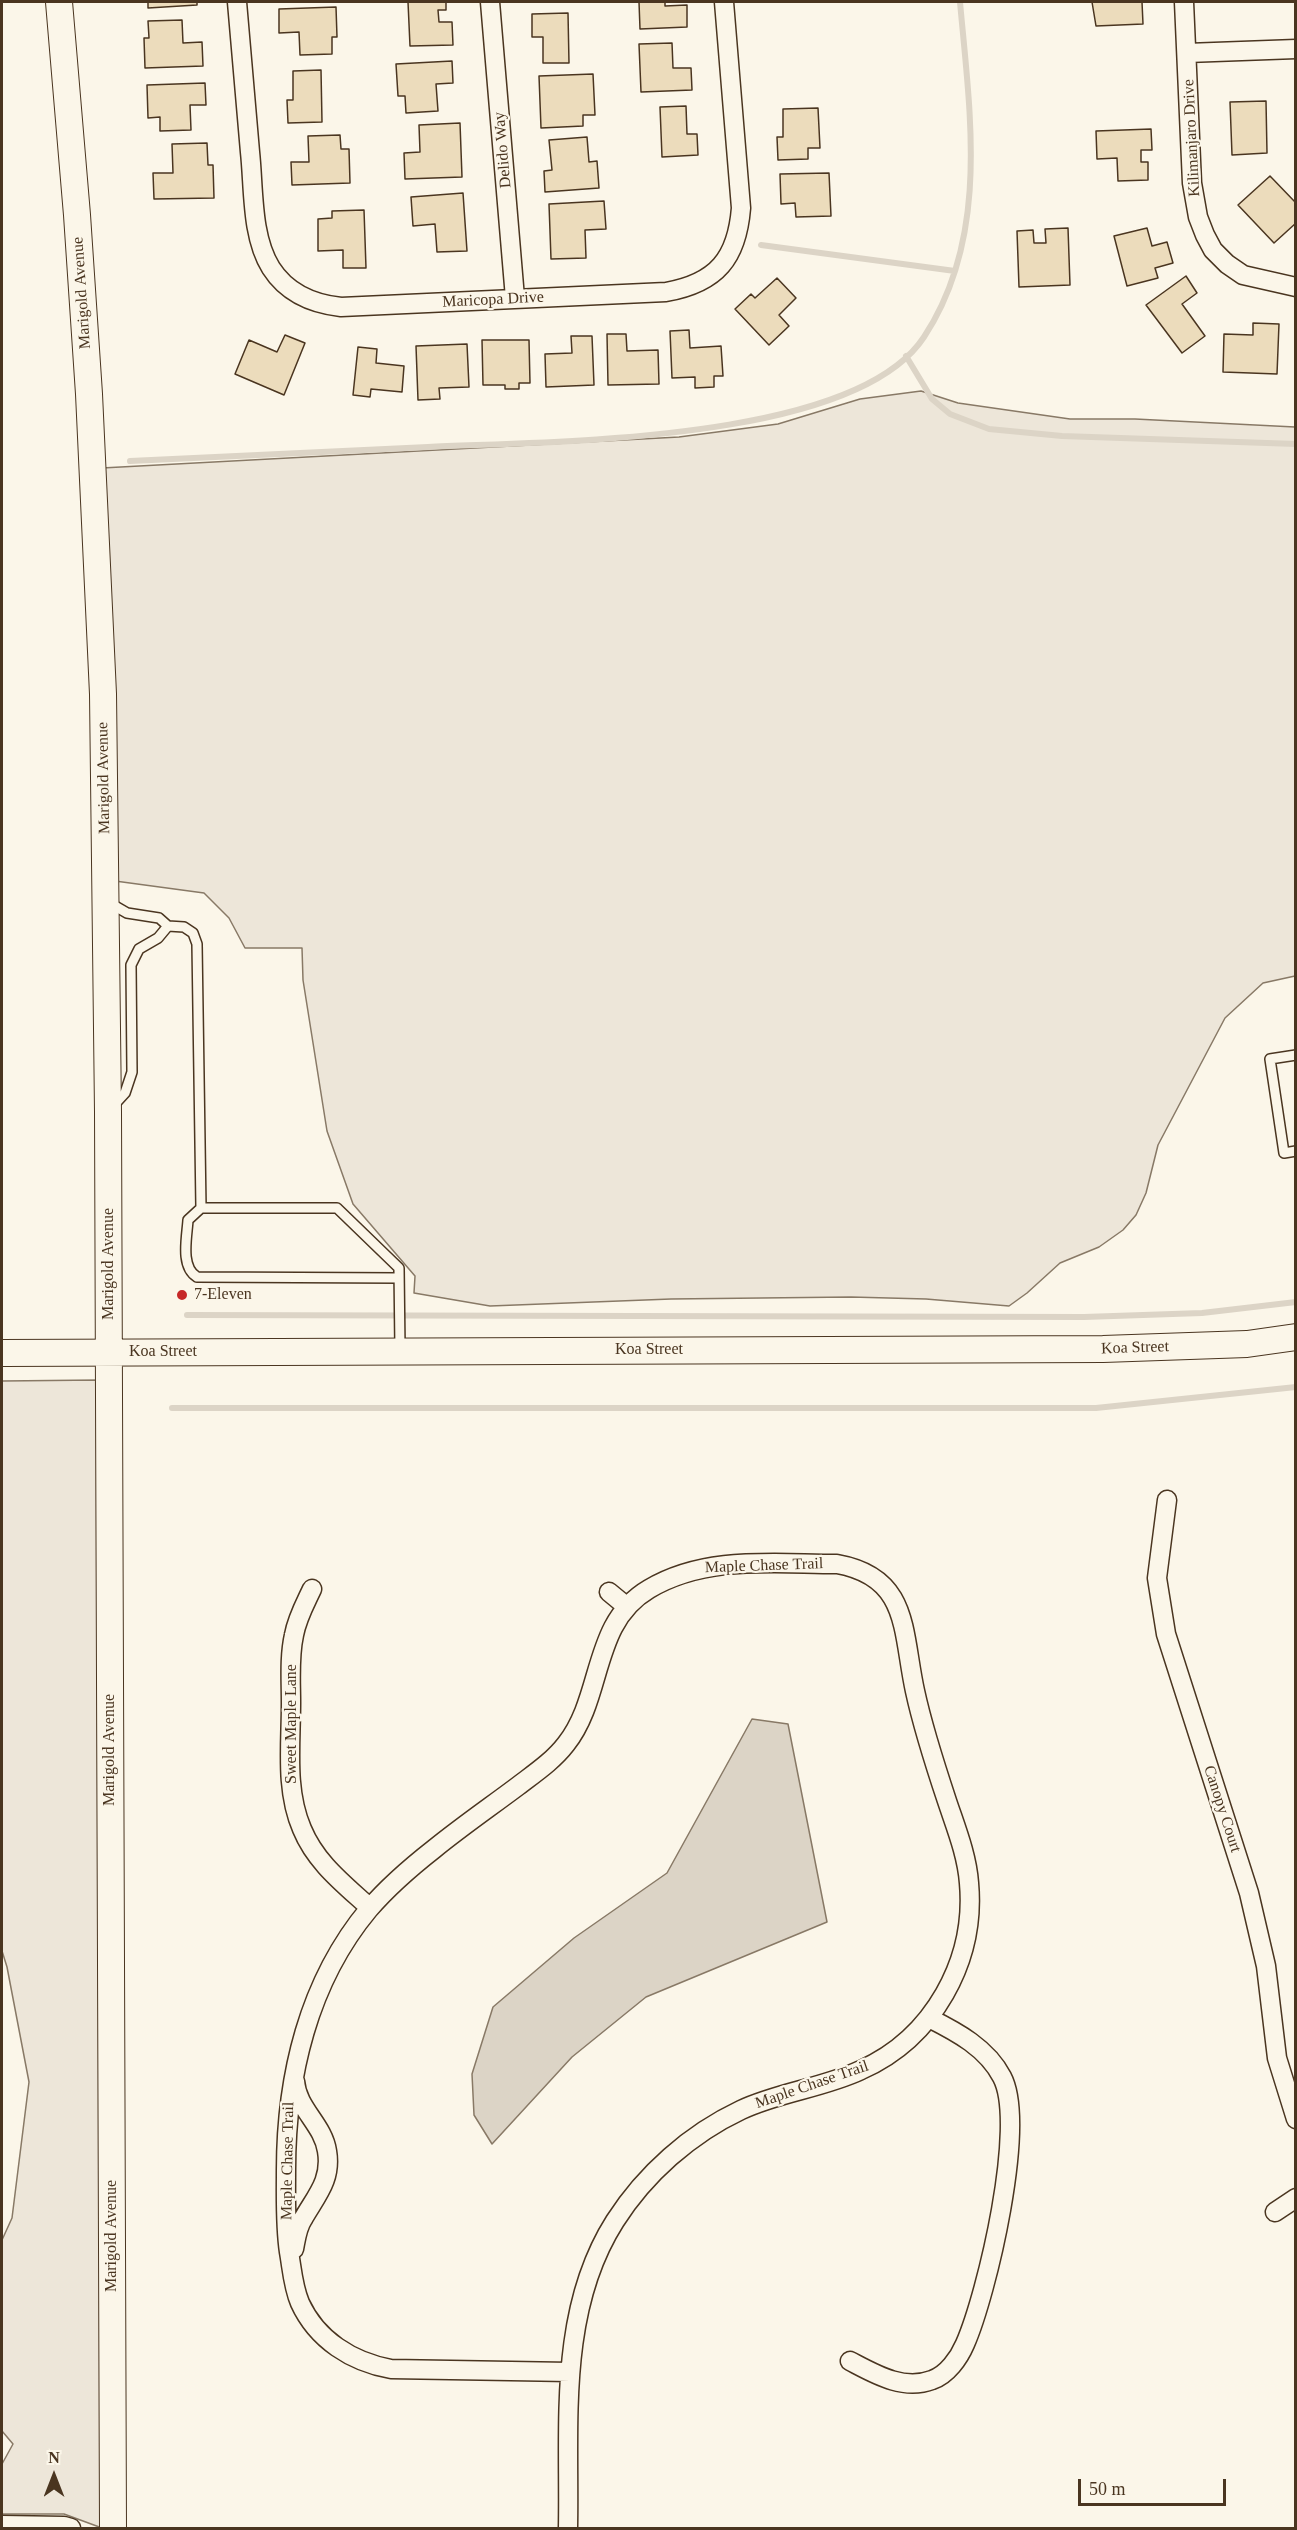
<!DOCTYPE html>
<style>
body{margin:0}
#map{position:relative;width:1297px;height:2530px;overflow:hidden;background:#fbf6e9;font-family:"Times New Roman",serif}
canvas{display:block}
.frame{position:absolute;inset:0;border:3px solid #4a3520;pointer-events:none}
.north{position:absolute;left:24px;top:2446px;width:60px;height:60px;-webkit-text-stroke:4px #fbf6e9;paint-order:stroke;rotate:0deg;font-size:16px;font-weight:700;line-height:24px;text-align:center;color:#4a3520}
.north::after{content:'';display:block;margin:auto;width:21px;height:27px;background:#4a3520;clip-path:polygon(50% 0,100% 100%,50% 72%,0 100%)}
.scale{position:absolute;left:1078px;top:2479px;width:148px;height:27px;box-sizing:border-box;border:3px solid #4a3520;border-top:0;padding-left:8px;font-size:18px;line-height:21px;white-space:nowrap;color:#4a3520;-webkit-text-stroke:4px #fbf6e9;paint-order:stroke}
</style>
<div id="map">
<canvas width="1297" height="2530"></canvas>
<div class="frame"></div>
<div class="north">N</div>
<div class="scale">50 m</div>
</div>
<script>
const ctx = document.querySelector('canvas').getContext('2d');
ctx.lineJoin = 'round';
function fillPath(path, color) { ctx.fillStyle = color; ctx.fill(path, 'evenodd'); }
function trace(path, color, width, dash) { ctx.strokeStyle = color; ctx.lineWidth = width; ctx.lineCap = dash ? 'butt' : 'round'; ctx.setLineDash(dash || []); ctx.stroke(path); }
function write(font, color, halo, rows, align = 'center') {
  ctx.font = font + ' "Times New Roman",serif'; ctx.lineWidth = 4.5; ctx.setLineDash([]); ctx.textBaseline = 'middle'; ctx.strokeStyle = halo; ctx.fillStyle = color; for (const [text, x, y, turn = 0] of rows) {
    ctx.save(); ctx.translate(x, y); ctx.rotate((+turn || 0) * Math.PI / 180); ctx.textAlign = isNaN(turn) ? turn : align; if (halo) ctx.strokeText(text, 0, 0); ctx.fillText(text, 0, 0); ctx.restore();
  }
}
const green = new Path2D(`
 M921 391 958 403 1070 419H1135L1295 427V976L1263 983 1225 1018 1158 1145 1146 1193 1136 1215 1123 1230 1099 1247 1060 1263 1027 1293 1009 1306 926 1299 851 1297 671 1299 490 1306 414 1293 415 1276 353 1204 327 1131 303 980 302 948H245L229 918 204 893 115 881 102 468 679 437 778 424 860 399Z
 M99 1380 102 2528 64 2514H2V2464L13 2444 2 2431V2240L12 2218 29 2082 7 1967 2 1951V1381Z`);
fillPath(green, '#ede6d9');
trace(green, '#887966', 1.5);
const water = new Path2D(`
 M752 1719 788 1724 827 1922 646 1997 572 2057 492 2144 474 2115 472 2074 493 2007 574 1938 667 1873Z`);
fillPath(water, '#dcd4c6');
trace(water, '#887966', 1.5);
trace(new Path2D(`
 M761 245 955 271
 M906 356 932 399 950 414 989 429 1062 436 1296 444
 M130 461C229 456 329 452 428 447 547 441 854 444 924 337 990 237 970 114 960 2
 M187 1315 1084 1317 1202 1313 1296 1302
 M172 1408H1096L1296 1387`), '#dcd4c6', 6);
const building = new Path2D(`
 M148 2H197V5L148 8Z
 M408 2H446V10H438L439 22H452L453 45 410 46Z
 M639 2H665V6L687 5V27L640 29Z
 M1092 2H1142L1143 24 1096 26Z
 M336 7 337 37H332V54L300 55 299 32 279 33V9Z
 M568 13 569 63H543V37H532V14Z
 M182 20 183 43 202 42 203 66 145 68 144 38H149L148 21Z
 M672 43 673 68H691L692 90 641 92 639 44Z
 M452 61 453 83 436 84 438 111 406 113 405 96H398L396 64Z
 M321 70 322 122 288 123 287 100H293V71Z
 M593 74 595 115H583V126L541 128 539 76Z
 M205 83 206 105H190L191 130 160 131V117L148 118 147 85Z
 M1266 101 1267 153 1232 155 1230 102Z
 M686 106 687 134H697L698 155 662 157 660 107Z
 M818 108 820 148H808V159L778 160 777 137H783V109Z
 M460 123 462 177 405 179 404 153 420 152 419 125Z
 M1151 129 1152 150H1141V162H1148V180L1118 181 1117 158 1097 159 1096 131Z
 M340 135 341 149H349L350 183 292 185 291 162H309L308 136Z
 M587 137 589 162 597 161 599 188 545 192 544 171 552 170 549 140Z
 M207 143 208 165H213L214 198 154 199 153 173H173L172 144Z
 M829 173 831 216 796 217 795 203 781 204 780 174Z
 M1270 176 1296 203V223L1274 243 1238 205Z
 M463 193 467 251 437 252 435 224 413 226 411 197Z
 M604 201 606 229 585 230 586 258 551 259 549 204Z
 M364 210 366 268H343V250L318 251V219L332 218V211Z
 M1068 228 1070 285 1019 287 1017 231 1033 230 1034 243H1046L1045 229Z
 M1147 228 1152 246 1167 242 1173 263 1155 268 1158 278 1127 286 1114 236Z
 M1186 276 1197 293 1182 304 1205 336 1182 353 1146 305Z
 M777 278 796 298 779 315 789 326 769 345 735 309 751 294 755 298Z
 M1253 323 1279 324 1277 374 1223 372 1224 334 1253 335Z
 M689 330 690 348 721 346 723 376H714V387L695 388V377L672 378 670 331Z
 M607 334H626L627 351 658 350 659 384 608 385Z
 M285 335 305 343 284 395 235 374 249 340 277 352Z
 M571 336H592L594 385 546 387 545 354 572 353Z
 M482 340H529L530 383H519V389H505V385H483Z
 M467 344 469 387 439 388 440 399 418 400 416 346Z
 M358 347 377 349 376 363 404 366 402 392 371 389 370 397 353 395Z`);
fillPath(building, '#ecdcbc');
trace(building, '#4a3520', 1.5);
const lane = new Path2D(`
 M108 902 127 913 159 918 168 926 184 927 193 933 197 944 201 1208H337L399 1268 400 1349
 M1296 1055 1270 1059 1284 1153 1296 1151
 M114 1105 125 1093 132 1072 131 965 139 949 158 938 168 926
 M201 1208 188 1220C187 1237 180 1267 197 1277L399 1278`);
const street = new Path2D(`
 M237 2C241 52 246 102 250 152 254 189 251 236 271 268 287 293 313 304 341 307L666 292C717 283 737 258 741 208L724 2
 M490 2 515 298
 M1184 2 1192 183 1198 217 1205 235 1213 250 1227 264 1243 275 1296 287
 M1187 53 1296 49
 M1167 1500 1157 1578 1166 1634 1249 1893 1266 1966 1277 2058 1296 2119
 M312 1589C305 1604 297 1618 294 1635 289 1657 291 1681 291 1703 291 1745 285 1790 302 1829 316 1863 344 1884 370 1908
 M609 1592 626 1606
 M1275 2212 1296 2198
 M294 2249C296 2239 297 2228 303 2219 316 2196 332 2180 327 2151 323 2124 297 2109 295 2081
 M850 2361C875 2374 903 2391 932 2380 947 2375 959 2358 965 2344 987 2294 1027 2124 1002 2077 987 2048 957 2032 929 2018
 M2 2525 64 2526 71 2528
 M568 2528C570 2426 557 2312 615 2221 645 2174 690 2134 741 2110 779 2092 823 2088 861 2070 933 2038 976 1961 969 1883 967 1855 956 1828 947 1801 935 1765 923 1728 915 1691 902 1632 910 1577 837 1564 774 1564 706 1555 649 1589 591 1623 604 1696 566 1744 553 1761 535 1773 518 1786 490 1807 461 1827 434 1849 411 1867 388 1887 369 1909 308 1982 286 2077 286 2170 286 2198 285 2225 289 2252 292 2269 293 2287 300 2303 317 2340 352 2362 391 2369L570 2372`);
const secondary = new Path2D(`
 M59 2 77 215 89 394 103 694 108 1112 113 2528
 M2 1353 1103 1349 1247 1344 1296 1337`);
trace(lane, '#4a3520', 12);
trace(street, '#4a3520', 21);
trace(secondary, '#4a3520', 28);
trace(lane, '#fbf6e9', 9);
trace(street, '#fbf6e9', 18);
trace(secondary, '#fbf6e9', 26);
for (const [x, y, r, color] of [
 [182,1295,6,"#c62828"]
]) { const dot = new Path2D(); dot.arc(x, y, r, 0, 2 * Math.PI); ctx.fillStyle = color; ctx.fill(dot); trace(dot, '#fbf6e9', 2); }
write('16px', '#4a3520', '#fbf6e9', [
 ["Kilimanjaro Drive",1192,138,-93],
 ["Delido Way",503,150,-95],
 ["Marigold Avenue",82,293,-94],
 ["Maricopa Drive",493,300,-3],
 ["Marigold Avenue",104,778,-91],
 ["Marigold Avenue",109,1264,-90],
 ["Koa Street",1135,1348,-2],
 ["Koa Street",649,1350],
 ["Koa Street",163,1352],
 ["Maple Chase Trail",764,1566,-2],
 ["Sweet Maple Lane",292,1724,-90],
 ["Marigold Avenue",110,1750,-90],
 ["Canopy Court",1222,1809,72],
 ["Maple Chase Trail",812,2085,-19],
 ["Maple Chase Trail",288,2161,-89],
 ["Marigold Avenue",112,2236,-90]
]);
write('16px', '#4a3520', '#fbf6e9', [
 ["7-Eleven",194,1295]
], 'left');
</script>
